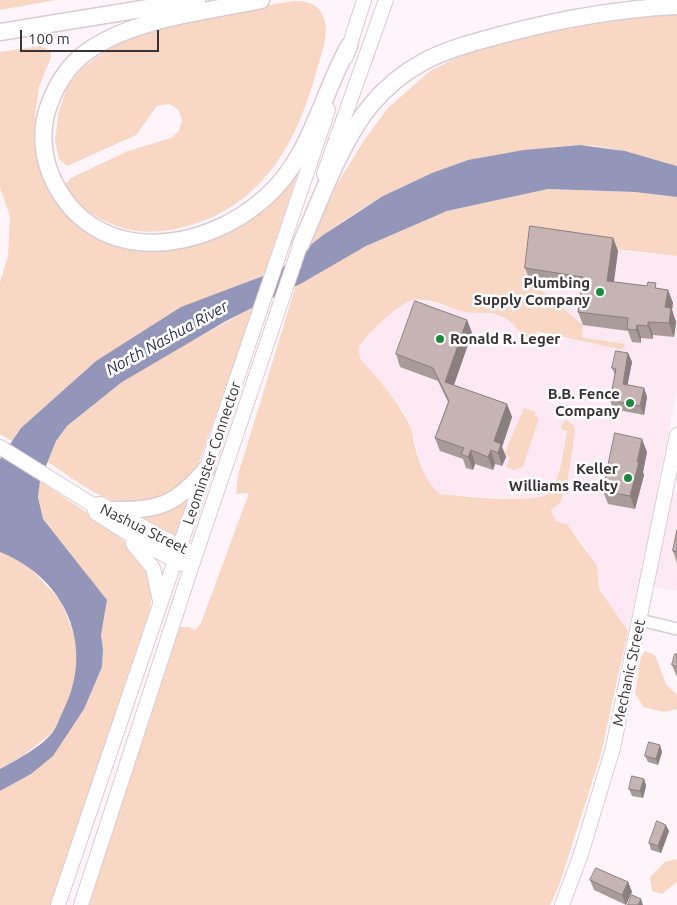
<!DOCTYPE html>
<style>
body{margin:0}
#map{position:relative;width:677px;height:905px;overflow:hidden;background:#fff5fa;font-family:Ubuntu,sans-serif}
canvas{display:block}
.scale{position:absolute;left:20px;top:30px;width:139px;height:22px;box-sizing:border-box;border:2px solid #383235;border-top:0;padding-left:6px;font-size:15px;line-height:18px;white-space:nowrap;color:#383235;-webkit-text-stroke:4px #fff;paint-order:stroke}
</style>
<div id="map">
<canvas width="677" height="905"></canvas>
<div class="scale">100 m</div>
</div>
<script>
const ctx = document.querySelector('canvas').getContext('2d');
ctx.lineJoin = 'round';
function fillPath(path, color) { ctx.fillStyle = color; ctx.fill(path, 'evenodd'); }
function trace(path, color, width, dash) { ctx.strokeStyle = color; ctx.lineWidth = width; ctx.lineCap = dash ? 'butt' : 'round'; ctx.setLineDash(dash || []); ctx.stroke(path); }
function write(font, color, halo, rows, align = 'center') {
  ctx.font = font + ' Ubuntu,sans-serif'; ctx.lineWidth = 5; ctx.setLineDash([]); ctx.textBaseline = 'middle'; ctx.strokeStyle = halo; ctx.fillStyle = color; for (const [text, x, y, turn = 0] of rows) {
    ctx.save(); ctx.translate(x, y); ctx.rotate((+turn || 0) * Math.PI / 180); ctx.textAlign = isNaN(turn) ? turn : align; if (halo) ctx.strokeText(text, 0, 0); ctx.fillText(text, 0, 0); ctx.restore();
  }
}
fillPath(new Path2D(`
 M618 251 677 256V390L657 490 677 494V591L638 585 628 631 599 589 587 549 567 524 556 522 551 510 560 503 567 484 575 432 566 421 561 426 567 430 557 478 551 492 545 496 529 500 440 494 430 486 423 471 411 427 402 409 377 377 360 359 359 348 365 337 397 308 410 300H423L464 311 484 312 500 316 515 323 526 341 536 331 623 350 624 344 582 336 583 325 530 281Z`), '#fde9f3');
fillPath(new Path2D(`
 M0 0H56L0 10Z
 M293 1C304 1 316 2 322 14 331 30 322 53 317 69 298 140 265 203 191 225 168 232 144 235 120 227 99 220 74 206 66 184L71 178 128 151 171 138 179 131 182 120 178 109 169 104 157 106 136 135 67 166 59 159 55 140 59 111 67 87 83 67 123 39 213 14Z
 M677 14V166C646 157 614 146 581 145 567 145 553 148 539 149 451 158 378 191 309 246L336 186 365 139 388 108 430 71 472 50 606 20Z
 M41 46 51 52V57L39 87 35 116 37 148 84 227 182 245 293 177 296 178 265 275 245 283 96 361 21 428 12 441 0 434V282L8 256 10 217 0 187V52Z
 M548 189 635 192 677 197V256L535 240 530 281 583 325 582 337 625 344 623 350 536 331 537 339 531 343C519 338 519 323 500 316 489 311 478 314 466 312 450 309 426 295 410 301 398 305 363 336 359 348 359 351 360 356 360 359 379 379 397 400 409 424 413 431 413 440 415 447 420 465 426 483 440 494 461 496 535 505 549 493 560 483 564 445 567 431L562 429 561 426 566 420 574 426 575 432 567 484 560 503 551 510 556 521 567 524 597 566 599 589 628 631 601 754 559 886 550 905H83L169 652 180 627H189L195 630 201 623 249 493 236 494 238 475 296 285 366 246 447 211Z
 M254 307 199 462C186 482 179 490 156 498 151 500 144 504 138 504 106 507 73 478 48 462L56 441 67 426 122 382 158 359Z
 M524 408 536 412 534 416 539 418 523 467 514 470 506 467 510 457 504 454Z
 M40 481C65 499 136 541 147 568 152 581 152 596 150 610L51 905H0V791L31 774 84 709 102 667 103 649 101 635 107 600 43 519 38 497Z
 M187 497 189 499 176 535 172 536 134 515Z
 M0 516 33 571 61 601 77 642 78 668 72 694 53 732 24 755 0 769Z
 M645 651 655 655 666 684 677 695V709L664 712 643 707 635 693 641 657Z
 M677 859V882L662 894 652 891 650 877 665 862Z`), '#f8d7c4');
fillPath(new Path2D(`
 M580 145 625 151 677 166V197L635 192 548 189 447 211 366 246 302 283 226 321 122 382 67 426 56 441 40 481 38 497 43 519 107 600 101 635 103 649 102 667 84 709 53 756 31 774 0 791V769C18 759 40 748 53 732 57 726 60 717 63 711 96 647 66 578 0 552V459L21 428 96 361 181 307 279 270 323 235 383 196 432 173 468 160 524 150Z`), '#9396b9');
const minor = new Path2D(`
 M640 620 677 629`);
const major = new Path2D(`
 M346 57 364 0
 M324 174 386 0
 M0 447 93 505 100 504 188 551
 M93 505 96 513 148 546 182 564
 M133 544 153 568 160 601
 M58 905 328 110
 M81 905 191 568 304 234
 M562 905 581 854 613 748 677 435`);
const highway = new Path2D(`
 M261 0C206 12 135 18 88 51 69 64 57 83 49 105 40 129 42 158 54 182 97 268 204 253 266 197 311 157 321 96 349 46
 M0 32 197 0
 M301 244C320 201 341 141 371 105 385 88 403 73 423 62 447 49 475 42 501 35 560 19 617 9 677 6
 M113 510C159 511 177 504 206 469`);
trace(minor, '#dbcbd2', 14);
trace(major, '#dbcbd2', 16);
trace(highway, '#dbcbd2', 19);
trace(minor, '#fff', 11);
trace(major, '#fff', 14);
trace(highway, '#fff', 16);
fillPath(new Path2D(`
 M613 238 618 251 614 282 668 290 673 303 672 310 676 322 674 337 653 335V339L641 338V343L632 342 628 331 583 325 578 312 582 289 530 281 525 268Z
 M467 320 472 333 454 385 507 404 512 417 502 447 506 457 502 466 495 464 493 470 475 464 473 470 466 468 463 459 440 451 435 438 448 402 438 381 400 367 396 354Z
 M628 353 632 362 627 385 644 388 647 397 644 415 613 409 610 400 615 375 612 368Z
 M647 452 643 472 644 475 635 509 608 504 603 491Z
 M677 530V563L673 551Z
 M677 654V676L676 675 672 665Z
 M662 752 658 765 648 762 645 756Z
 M644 779 646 786 643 798 632 796 629 789Z
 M669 831 661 853 651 850 649 843Z
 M590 880 628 882 632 892 626 905 594 890Z`), '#aa9b9b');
fillPath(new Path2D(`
 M613 238 618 251 612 294 607 281Z
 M668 290 673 303 672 310 676 322 674 337 669 323 665 307Z
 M467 320 472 333 450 396 445 382Z
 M648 322 653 335V339L648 326Z
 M637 325 641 338V343L636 330Z
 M628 353 632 362 626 393 623 384Z
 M644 388 647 397 644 415 640 406Z
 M507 404 512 417 502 447 506 457 502 466 494 441Z
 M642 439 647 452 643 472 644 475 635 509 630 496Z
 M471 450 475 464 473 470 468 457Z
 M491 450 495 464 493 470 488 457Z
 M660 745 662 752 658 765 656 759Z
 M644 779 646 786 643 798 640 791Z
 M666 825 669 831 661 853 658 846Z
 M628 882 632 892 626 905 622 895Z
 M641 899 643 905H638Z`), '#8b7e7e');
const building = new Path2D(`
 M530 226 613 238 607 281 647 286 648 282 656 283 655 288 668 290 665 307 671 308 669 323 648 322V326L637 325 636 330 627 329 628 318 578 312 583 277 525 268Z
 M415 301 467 320 445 382 507 404 494 441 501 444 498 453 491 450 488 457 471 450 468 457 461 454 464 448 435 438 449 401 433 368 396 354Z
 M616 351 628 353 623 384 644 388 640 406 610 400 616 369 612 368Z
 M615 433 642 439 637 462H639L630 496 603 491Z
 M677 530V552L673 551Z
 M675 654H677V667L672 665Z
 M649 742 660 745 656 759 645 756Z
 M632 776 644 779 640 791 629 789Z
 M657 821 666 825 658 846 649 843Z
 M596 868 628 882 622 895 590 880Z
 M632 895 641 899 638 905H628Z`);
fillPath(building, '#c6b4b4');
trace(building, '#8b7e7e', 1);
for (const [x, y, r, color] of [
 [600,292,5,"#1d8940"],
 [440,339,5,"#1d8940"],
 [630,403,5,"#1d8940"],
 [628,478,5,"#1d8940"]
]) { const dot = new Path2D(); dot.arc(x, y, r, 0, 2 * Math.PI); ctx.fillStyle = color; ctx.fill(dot); trace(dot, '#fff', 2); }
write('bold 15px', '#383235', '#fff', [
 ["Plumbing",590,283],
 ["Supply Company",590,300],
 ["Ronald R. Leger",450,339,"left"],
 ["B.B. Fence",620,394],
 ["Company",620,411],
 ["Keller",618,469],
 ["Williams Realty",618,486]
], 'right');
write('15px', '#383235', '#fff', [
 ["Leominster Connector",212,453,-71],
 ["Nashua Street",144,529,26],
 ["Mechanic Street",629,673,-78]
]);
write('italic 16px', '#2d2c5a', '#fff', [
 ["North Nashua River",167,338,-29]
]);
</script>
